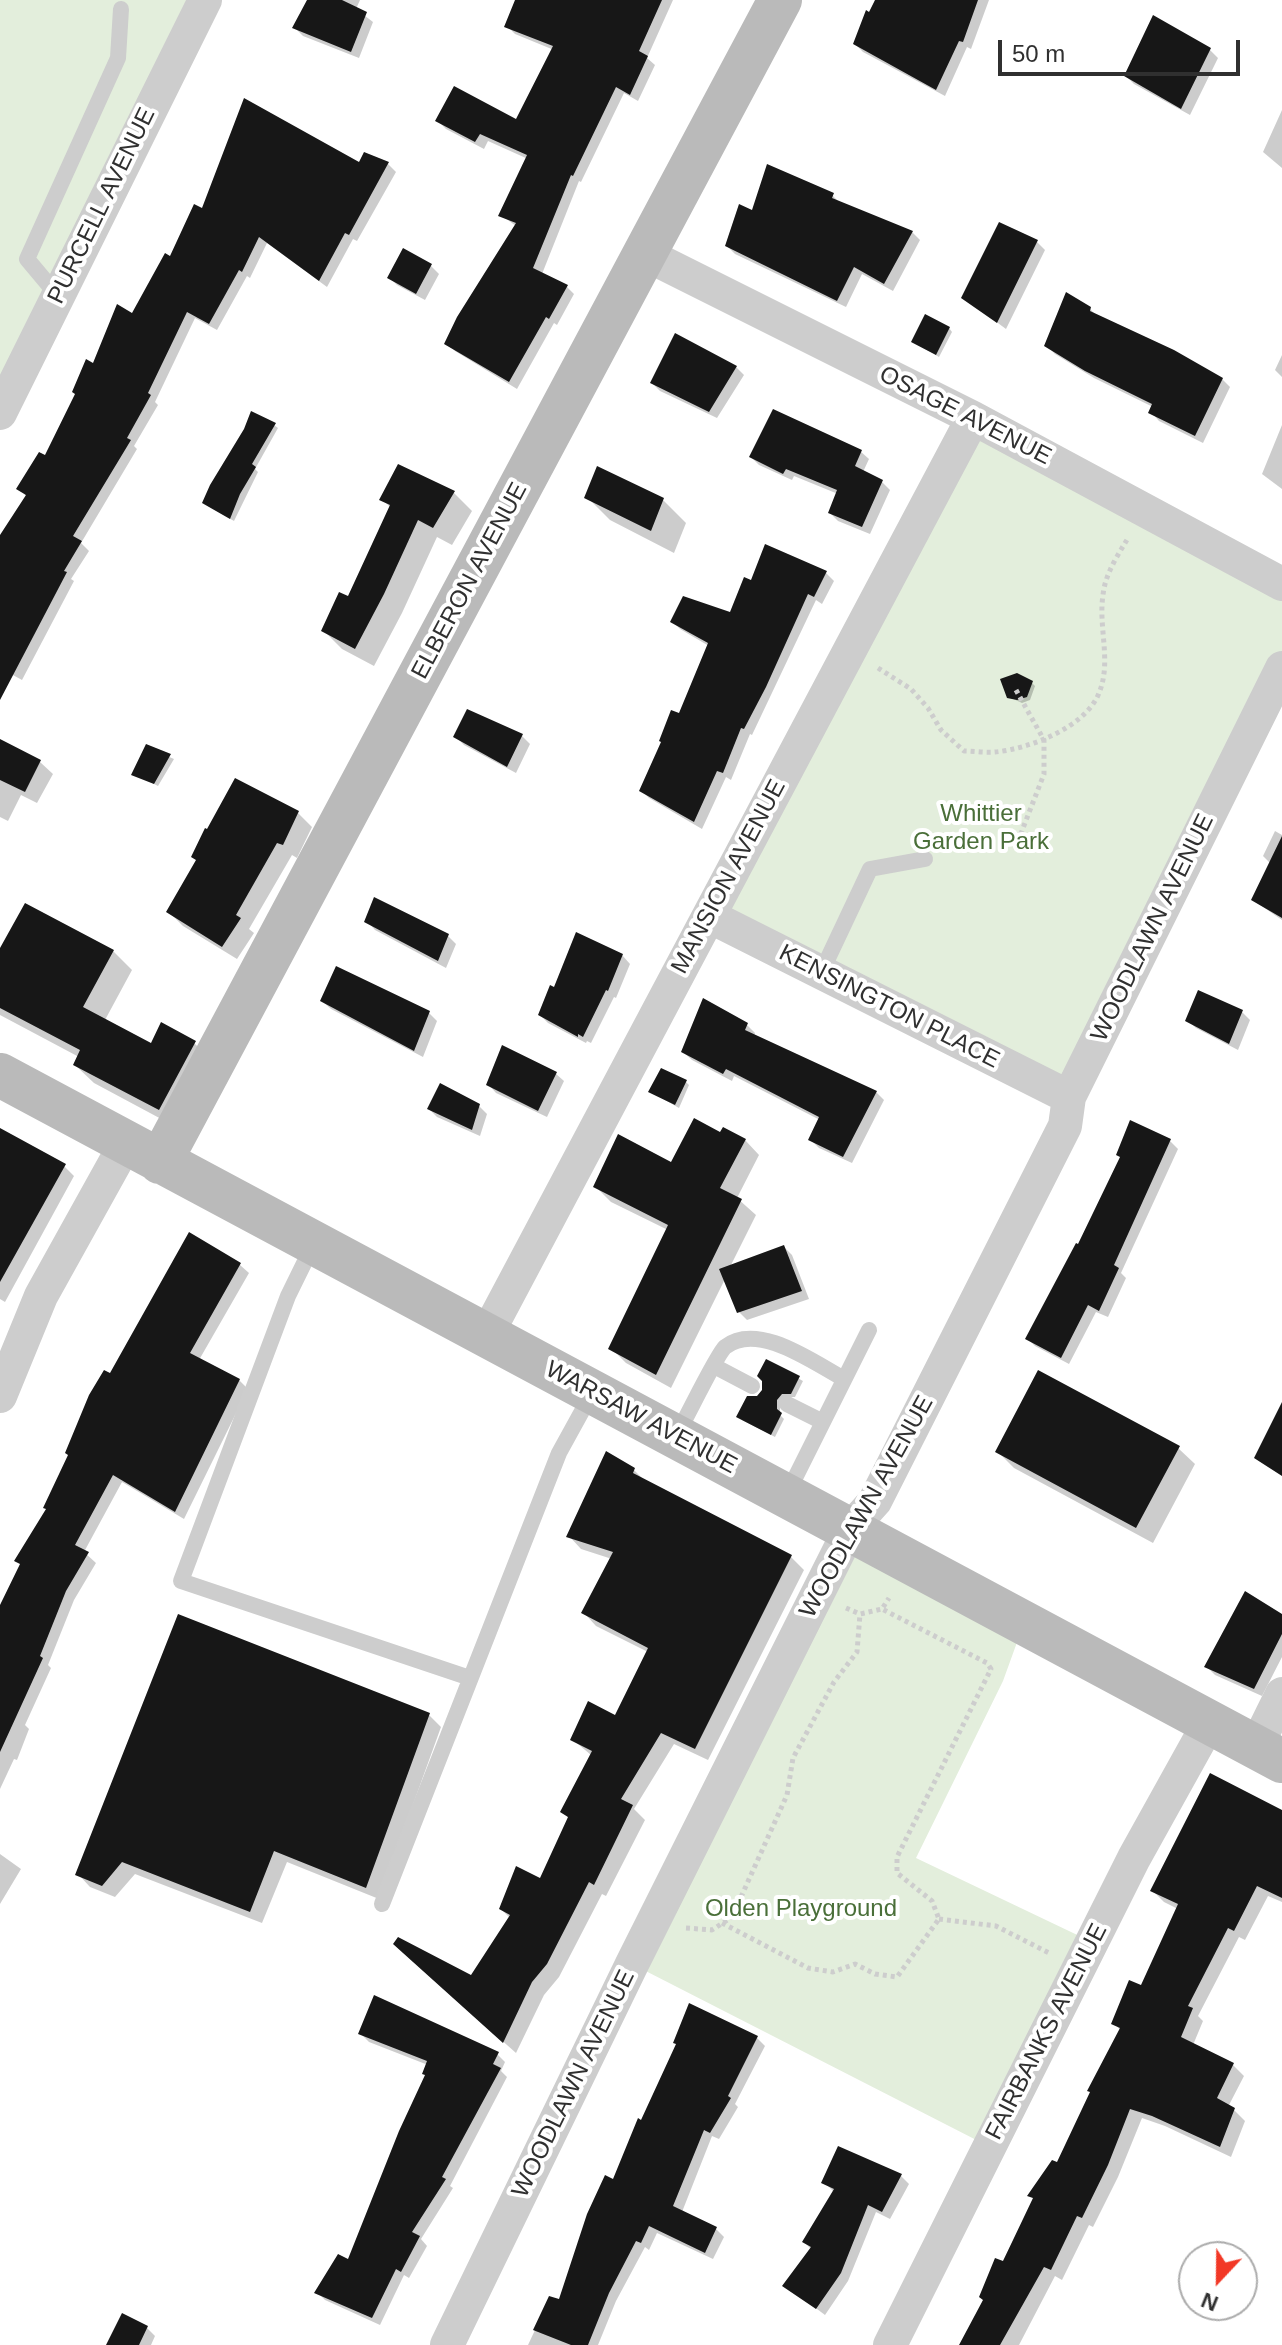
<!DOCTYPE html>
<style>
body{margin:0}
#map{position:relative;width:1282px;height:2345px;overflow:hidden;background:#fff;font-family:Helvetica,sans-serif}
canvas{display:block}
.north{position:absolute;left:1178px;top:2241px;width:80px;height:80px;box-sizing:border-box;background:#fff;border:2px solid #acacac;border-radius:50%;rotate:202deg;font-size:22px;font-weight:700;line-height:32px;text-align:center;color:#303030}
.north::after{content:'';display:block;margin:auto;width:28px;height:36px;background:#f23826;clip-path:polygon(50% 0,100% 100%,50% 72%,0 100%)}
.scale{position:absolute;left:998px;top:40px;width:242px;height:36px;box-sizing:border-box;border:4px solid #303030;border-top:0;padding-left:10px;font-size:24px;line-height:28px;white-space:nowrap;color:#303030;-webkit-text-stroke:6px #fff;paint-order:stroke}
</style>
<div id="map">
<canvas width="1282" height="2345"></canvas>
<div class="north">N</div>
<div class="scale">50 m</div>
</div>
<script>
const ctx = document.querySelector('canvas').getContext('2d');
ctx.lineJoin = 'round';
function fillPath(path, color) { ctx.fillStyle = color; ctx.fill(path, 'evenodd'); }
function trace(path, color, width, dash) { ctx.strokeStyle = color; ctx.lineWidth = width; ctx.lineCap = dash ? 'butt' : 'round'; ctx.setLineDash(dash || []); ctx.stroke(path); }
function write(font, color, halo, rows, align = 'center') {
  ctx.font = font + ' Helvetica,sans-serif'; ctx.lineWidth = 8; ctx.setLineDash([]); ctx.textBaseline = 'middle'; ctx.strokeStyle = halo; ctx.fillStyle = color; for (const [text, x, y, turn = 0] of rows) {
    ctx.save(); ctx.translate(x, y); ctx.rotate((+turn || 0) * Math.PI / 180); ctx.textAlign = isNaN(turn) ? turn : align; if (halo) ctx.strokeText(text, 0, 0); ctx.fillText(text, 0, 0); ctx.restore();
  }
}
fillPath(new Path2D(`
 M0 0H205L0 413Z
 M973 418 1282 584V668L1069 1097 709 916Z
 M850 1529 1024 1623 1003 1681 916 1858 1092 1942 990 2147 632 1964Z`), '#e3eedc');
fillPath(new Path2D(`
 M309 0H360L356 9 373 22 359 58 303 36 295 28Z
 M517 0H673L647 58 655 65 638 101 624 93 581 182 579 181 542 274 567 287 574 294 557 325 554 323 517 389 455 351 447 343 516 226 501 215 528 159 488 141 484 149 446 129 438 121 517 122 554 50 515 34 507 26Z
 M877 0H989L971 49 967 47 945 96 863 52 855 44Z
 M1209 49 1218 58 1190 115 1134 84 1126 76Z
 M1282 110V168L1263 152Z
 M388 164 396 172 357 241 353 239 327 287 267 243 250 278 247 276 217 330 195 318 155 402 158 405 134 446 137 449 81 543 89 551 71 579 74 581 22 680 0 668V544L27 497 19 488 46 458 94 366 133 316 203 211 360 165Z
 M832 195 841 204 912 232 920 240 893 291 862 274 846 307 735 254 727 246 753 213Z
 M1037 242 1045 250 1006 329 964 298Z
 M403 251 431 266 439 274 425 300 397 285 389 277Z
 M1090 309 1098 317 1222 379 1230 387 1203 443 1159 421 1151 412 1153 407 1094 378 1055 354 1047 346Z
 M949 328 952 332 939 357 913 342Z
 M1282 355V377L1275 370Z
 M736 367 744 375 717 418 660 391 652 383Z
 M274 425 278 428 255 469 258 472 234 521 208 506Z
 M1282 425V489L1262 474Z
 M860 451 869 459 863 472 882 482 890 490 870 534 838 521 830 513 838 494 794 476 792 480 759 465 751 457Z
 M454 493 472 511 452 545 437 537 402 613 374 666 342 649 323 630 349 599 391 508 382 499Z
 M587 497 663 500 686 523 674 553 610 520Z
 M826 573 834 581 822 604 816 600 752 735 750 734 731 780 726 777 702 829 649 798 641 790 681 715 709 646 680 629 672 621 731 615 752 582Z
 M1032 683 1035 686 1030 700 1022 703 1009 697Z
 M522 736 530 744 516 773 464 745 456 737Z
 M0 741 40 762 53 774 37 803 21 795 8 821 0 817Z
 M147 747 174 759 158 786 134 774Z
 M298 813 312 827 297 858 292 855 249 929 254 933 237 959 183 926 169 912Z
 M1275 831 1282 835V920L1253 900 1271 864 1263 856Z
 M367 921 448 936 456 944 446 968 375 930Z
 M113 951 132 970 105 1020 151 1045 194 1043 213 1061 178 1128 94 1083 75 1065 79 1057 0 1015V952Z
 M622 955 630 964 616 998 614 997 591 1043 587 1041 586 1043 548 1023 540 1015 555 989Z
 M322 1001 429 1013 437 1021 423 1057 331 1009Z
 M704 1001 747 1025 755 1033 754 1037 876 1092 884 1100 852 1163 819 1148 811 1140 820 1120 734 1076 732 1081 692 1060 683 1052Z
 M1242 1012 1250 1020 1238 1050 1196 1028 1187 1020Z
 M555 1073 564 1081 547 1117 496 1093 488 1084Z
 M686 1082 689 1085 679 1108 651 1092Z
 M479 1106 487 1114 480 1136 437 1117 429 1109Z
 M0 1129 64 1166 74 1176 5 1302 0 1299Z
 M721 1135 745 1140 759 1155 737 1198 756 1215 730 1267 784 1247 792 1255 809 1299 747 1320 739 1312 725 1279 671 1388 626 1363 611 1348 668 1230 611 1202 596 1187 672 1164Z
 M1170 1141 1178 1149 1121 1273 1126 1278 1108 1317 1096 1312 1069 1364 1035 1346 1027 1338Z
 M190 1235 240 1265 249 1273 199 1360 239 1380 248 1389 184 1519 122 1482 84 1552 96 1563 74 1600 48 1665 51 1668 25 1725 29 1729 17 1760 14 1759 0 1789V1609L110 1376Z
 M767 1361 803 1381 795 1397H785L780 1404V1415L784 1419 775 1437 742 1420 764 1391Z
 M1178 1448 1195 1464 1153 1543 1014 1468 997 1451Z
 M634 1470 646 1482 791 1557 804 1570 708 1760 674 1744 634 1809 645 1820 606 1896 602 1894 559 1977 544 1995 516 2053 408 1957 472 1977 510 1918 501 1909 540 1880 570 1819 563 1812 591 1755 572 1739 616 1717 648 1652 596 1626 584 1613 612 1559 581 1549 569 1536Z
 M1282 1617V1657L1262 1696 1215 1675 1207 1667Z
 M429 1715 441 1727 379 1899 287 1862 262 1923 135 1874 115 1897 90 1887 78 1874Z
 M1282 1812V1902L1268 1896 1245 1940 1239 1937 1198 2016 1203 2021 1193 2045 1233 2065 1244 2076 1229 2105 1245 2121 1231 2157 1165 2126 1142 2118 1118 2177 1093 2227 1089 2225 1062 2280 1055 2276 1019 2345H961L1034 2199 1030 2195 1058 2165 1121 2031 1114 2023 1142 1988 1178 1909 1164 1902 1153 1891Z
 M0 1854 21 1869 0 1904Z
 M690 2006 757 2038 765 2046 735 2104 738 2107 719 2139 712 2136 682 2212 716 2229 724 2237 713 2259 657 2233 649 2250 645 2247 616 2301 598 2345H528L550 2298 560 2302 678 2045Z
 M361 2034 497 2054 505 2062 501 2071 507 2077 450 2186 453 2188 421 2239 427 2246 409 2278 404 2275 380 2325 325 2300 317 2292 349 2261 427 2076 428 2065 369 2042Z
 M839 2149 901 2176 909 2184 890 2219 876 2212 848 2281 825 2315 785 2285 812 2250 804 2242 834 2192 824 2182Z
 M147 2328 155 2336 151 2345H108Z`), '#0003');
fillPath(new Path2D(`
 M307 0H342L367 12 351 52 292 28Z
 M515 0H662L639 51 648 56 630 95 616 87 573 176 571 175 533 268 568 285 549 319 546 317 509 382 444 344 457 317 516 223 498 216 527 155 480 134 475 142 435 121 454 86 516 119 553 46 504 27Z
 M875 0H978L963 42 959 41 936 90 853 44 866 10 869 12Z
 M1153 15 1211 48 1181 109 1124 76Z
 M244 98 359 162 364 152 389 162 349 235 345 233 319 281 259 237 242 272 239 270 209 324 187 312 148 393 151 395 127 438 131 440 73 536 82 541 64 571 67 572 0 700V535L26 495 16 489 39 452 45 455 75 394 72 392 86 359 93 363 117 304 132 313 165 253 170 256 194 204 202 208Z
 M767 164 834 193 832 198 913 231 884 284 854 267 837 301 725 246 739 204 752 210Z
 M999 222 1038 240 997 323 961 298Z
 M403 248 432 264 416 294 387 278Z
 M1066 292 1091 307 1090 311 1174 350 1223 378 1195 436 1148 413 1152 404 1085 371 1044 346Z
 M925 314 950 327 936 355 911 342Z
 M675 333 737 366 709 412 650 383Z
 M773 409 862 450 855 466 883 480 862 527 828 513 837 490 786 469 783 474 749 457Z
 M251 411 276 423 252 464 256 467 240 494 230 519 202 503 210 485 244 429Z
 M398 464 455 491 433 528 418 520 384 594 355 649 321 631 339 592 348 596 390 505 379 500Z
 M597 466 664 498 651 531 584 498Z
 M765 544 827 571 814 597 808 594 766 687 744 729 741 728 723 773 717 771 694 822 639 791 661 742 659 741 671 710 679 713 708 643 670 622 683 596 730 612 744 577 751 580Z
 M1017 673 1033 681 1027 697 1017 700 1007 698 1000 679Z
 M467 709 523 734 507 767 453 737Z
 M0 739 41 760 25 792 0 780Z
 M146 744 171 754 154 784 131 775Z
 M235 778 299 811 283 845 277 843 236 915 241 918 222 947 166 912 196 860 191 857 205 828 207 829Z
 M1282 836V918L1251 900Z
 M374 897 449 934 438 961 364 922Z
 M25 903 114 950 83 1007 151 1043 161 1022 196 1041 159 1110 73 1065 80 1050 0 1008V948Z
 M576 932 623 954 608 991 606 990 583 1037 578 1034V1037L538 1015 550 985 554 987Z
 M336 966 430 1011 414 1051 320 1001Z
 M1198 990 1243 1010 1229 1044 1185 1021Z
 M703 998 748 1023 745 1030 877 1091 843 1157 808 1140 819 1117 726 1069 723 1074 681 1052Z
 M502 1045 557 1072 538 1111 486 1085Z
 M661 1068 687 1080 675 1105 648 1092Z
 M440 1083 480 1104 472 1130 427 1109Z
 M694 1118 720 1132 723 1127 746 1139 720 1188 742 1199 656 1375 608 1349 668 1225 593 1187 618 1134 671 1162Z
 M1130 1120 1171 1139 1114 1265 1119 1268 1099 1311 1088 1305 1061 1358 1025 1339 1076 1243 1078 1244 1120 1157 1116 1155Z
 M0 1128 66 1164 0 1282Z
 M189 1232 241 1263 190 1353 240 1379 175 1512 113 1475 75 1545 89 1552 66 1591 40 1656 43 1658 0 1752V1605L20 1564 14 1561 46 1509 43 1508 68 1455 65 1453 89 1395 104 1370 110 1373Z
 M784 1245 802 1291 737 1313 719 1269Z
 M766 1359 800 1376 791 1394H782L777 1400V1409L782 1413 771 1435 736 1417 747 1396H757L762 1390V1381L757 1376Z
 M1038 1370 1180 1446 1136 1528 995 1452Z
 M1282 1402V1476L1254 1458Z
 M606 1451 635 1468 633 1473 792 1555 695 1749 661 1733 621 1799 633 1805 594 1885 589 1882 547 1964 532 1982 503 2043 393 1944 398 1937 471 1975 510 1915 499 1909 516 1866 540 1878 568 1817 560 1812 592 1751 570 1740 588 1701 615 1715 648 1648 581 1613 613 1552 566 1537Z
 M1245 1591 1282 1614V1634L1254 1689 1204 1667Z
 M178 1614 430 1713 366 1888 274 1851 250 1912 122 1862 102 1886 75 1875Z
 M1210 1773 1282 1810V1898L1257 1886 1234 1931 1228 1928 1188 2006 1193 2008 1181 2037 1234 2063 1217 2098 1235 2108 1220 2147 1152 2116 1130 2109 1108 2165 1082 2218 1077 2216 1051 2270 1044 2267 1000 2345H959L983 2300 979 2297 995 2258 1003 2261 1033 2198 1027 2196 1052 2160 1057 2162 1090 2092 1087 2091 1120 2028 1111 2024 1129 1980 1141 1985 1178 1904 1150 1891Z
 M374 1995 499 2052 493 2064 501 2068 442 2177 446 2179 412 2232 420 2236 401 2272 396 2269 372 2318 314 2293 338 2254 348 2259 399 2131 425 2075 422 2074 427 2061 358 2034Z
 M689 2003 758 2036 728 2096 731 2098 710 2133 704 2130 673 2206 717 2227 705 2253 649 2226 641 2243 636 2241 609 2293 588 2345H571L533 2330 549 2296 559 2299 587 2214 605 2175 613 2179 638 2118 641 2120 676 2044 673 2043Z
 M838 2146 902 2174 882 2212 868 2205 841 2273 816 2309 782 2286 811 2247 802 2242 834 2189 821 2183Z
 M122 2313 148 2326 139 2345H106Z`), '#171717');
trace(new Path2D(`
 M878 668 911 689 928 708 941 730 964 751C974 751 985 753 995 752 1029 749 1086 727 1099 693 1112 662 1098 627 1103 595 1105 574 1118 555 1128 538
 M1016 690 1044 740V774L1018 841
 M846 1608 860 1614 882 1609 889 1598
 M939 1919 996 1926 1051 1954
 M722 1923 808 1968 833 1972 855 1964 875 1974 897 1977 939 1919 932 1901 897 1873V1857L991 1669 987 1663 882 1609
 M686 1928 712 1930 732 1917 787 1795 793 1758 834 1682 857 1652 860 1614`), '#cdcdcd', 5, [4, 4]);
trace(new Path2D(`
 M58 296 27 259 118 58 121 9
 M821 973 870 869 925 859
 M313 1245 288 1296 181 1581 470 1678
 M714 1366 752 1386
 M787 1404 823 1422
 M677 1434C686 1419 717 1354 725 1347 758 1321 814 1363 844 1379
 M787 1494 869 1330
 M382 1904 559 1453 592 1393`), '#cdcdcd', 16);
trace(new Path2D(`
 M645 254 973 418 1282 584
 M0 413 205 0
 M709 916 1069 1097
 M486 1336 973 418
 M0 1396 41 1296 126 1143
 M1256 1747 1282 1694
 M447 2345 632 1964 850 1529 875 1501 1065 1126 1069 1097 1282 668
 M890 2345 1134 1858 1209 1723`), '#cdcdcd', 34);
trace(new Path2D(`
 M0 1075 1282 1761
 M160 1162 780 0`), '#bababa', 44);
write('24px', '#303030', '#fff', [
 ["PURCELL AVENUE",102,206,-64],
 ["OSAGE AVENUE",965,416,27],
 ["ELBERON AVENUE",470,581,-62],
 ["MANSION AVENUE",729,877,-62],
 ["WOODLAWN AVENUE",1153,928,-64],
 ["KENSINGTON PLACE",889,1007,27],
 ["WARSAW AVENUE",641,1418,28],
 ["WOODLAWN AVENUE",867,1507,-61],
 ["FAIRBANKS AVENUE",1047,2032,-63],
 ["WOODLAWN AVENUE",574,2084,-64]
]);
write('24px', '#4a6f39', '#fff', [
 ["Whittier",981,814],
 ["Garden Park",981,842],
 ["Olden Playground",801,1909]
]);
</script>
